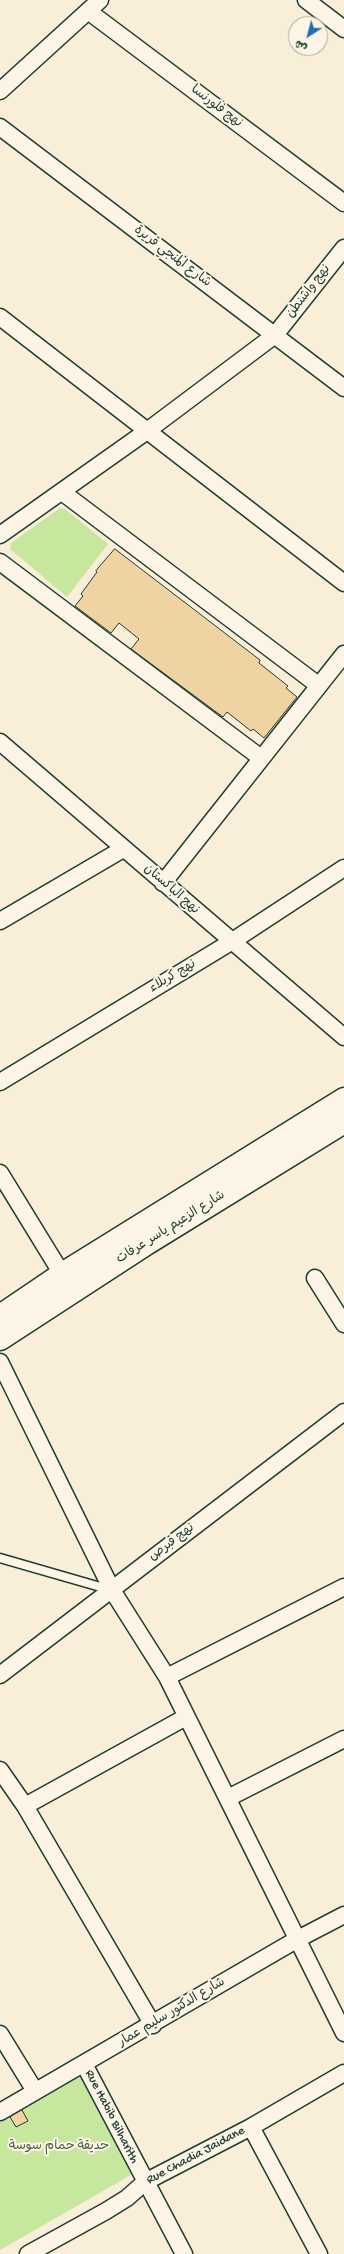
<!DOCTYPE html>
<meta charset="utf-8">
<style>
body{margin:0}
#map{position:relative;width:344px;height:2254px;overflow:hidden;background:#f9eed8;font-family:"Gochi Hand","Playpen Sans Arabic",sans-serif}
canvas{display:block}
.north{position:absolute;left:288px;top:16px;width:40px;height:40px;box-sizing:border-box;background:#fcf5e5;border:1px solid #a4ab9e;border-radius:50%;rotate:216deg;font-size:11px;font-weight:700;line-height:16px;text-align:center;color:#1f3d34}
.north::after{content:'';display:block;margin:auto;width:14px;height:18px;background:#1f6fb2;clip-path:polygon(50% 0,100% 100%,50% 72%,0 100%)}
</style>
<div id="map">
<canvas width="344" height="2254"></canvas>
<div class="north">ش</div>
</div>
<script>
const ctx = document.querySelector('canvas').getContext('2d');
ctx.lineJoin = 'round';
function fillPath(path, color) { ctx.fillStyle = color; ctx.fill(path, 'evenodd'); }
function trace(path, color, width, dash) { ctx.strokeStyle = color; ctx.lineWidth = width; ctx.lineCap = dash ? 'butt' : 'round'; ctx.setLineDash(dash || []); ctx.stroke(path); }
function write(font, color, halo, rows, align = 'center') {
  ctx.font = font + ' "Gochi Hand","Playpen Sans Arabic",sans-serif'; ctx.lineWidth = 4; ctx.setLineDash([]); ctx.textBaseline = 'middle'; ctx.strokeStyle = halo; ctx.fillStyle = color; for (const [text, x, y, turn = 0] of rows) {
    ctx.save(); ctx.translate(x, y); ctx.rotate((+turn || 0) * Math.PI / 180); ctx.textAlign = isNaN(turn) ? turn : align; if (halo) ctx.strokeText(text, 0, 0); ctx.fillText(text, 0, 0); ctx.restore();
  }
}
fillPath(new Path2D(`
 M60 508 65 509 108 544 67 597 10 549 11 543Z
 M80 2072 136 2172 0 2250V2104Z`), '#c8e79e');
const building = new Path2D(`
 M115 549 260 660 259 663 288 686 286 688 297 697 264 738 253 729 251 731 227 712 223 717 131 649 139 639 119 623 111 633 75 606 83 596 81 594 97 572 96 571Z
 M22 2110 28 2121 16 2127 10 2117Z`);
fillPath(building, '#efd3a3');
trace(building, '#1f3d34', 1);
const lane = new Path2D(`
 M0 1558 111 1590`);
const street = new Path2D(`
 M306 0 344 29
 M88 11 344 203
 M0 91 100 0
 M0 127 344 388
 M0 317 344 583
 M62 492 318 685
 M0 535 147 431 275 335 344 248
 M0 562 261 758
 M0 742 344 1037
 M163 883 344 654
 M0 921 123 849
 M0 1082 231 942 344 868
 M0 1173 62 1274
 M315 1278 344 1324
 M0 1362 112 1590 167 1677 344 2033
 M0 1675 344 1412
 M167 1677 344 1587
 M0 1770 25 1806 153 2025
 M228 1798 344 1739
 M25 1806 186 1717
 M0 2034 35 2091
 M84 2064 184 2254
 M0 2112 296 1940 344 1915
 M251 2127 319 2254
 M28 2254 106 2211 127 2198 145 2182 251 2127 344 2073`);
const secondary = new Path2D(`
 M0 1316 62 1274 344 1099
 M0 1339 146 1244 344 1122`);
trace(lane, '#1f3d34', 11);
trace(street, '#1f3d34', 19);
trace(secondary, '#1f3d34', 25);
trace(lane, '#fcf5e5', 8);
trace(street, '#fcf5e5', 16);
trace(secondary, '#fcf5e5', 22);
write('13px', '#1f3d34', '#fcf5e5', [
 ["نهج فلورنسا",216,107,37],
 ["شارع المنجي قريرة",172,257,37],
 ["نهج واشنطن",309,292,-52],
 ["نهج الباكستان",171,890,41],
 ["نهج كربلاء",173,977,-31],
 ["شارع الزعيم ياسر عرفات",171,1228,-32],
 ["نهج قبرص",172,1543,-37],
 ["شارع الدكتور سليم عمار",172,2013,-31],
 ["Rue Habib Bilharith",111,2117,63],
 ["Rue Chadia Jaidane",196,2156,-28]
]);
write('13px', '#415f49', '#fcf5e5', [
 ["حديقة حمام سوسة",59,2147]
]);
</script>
